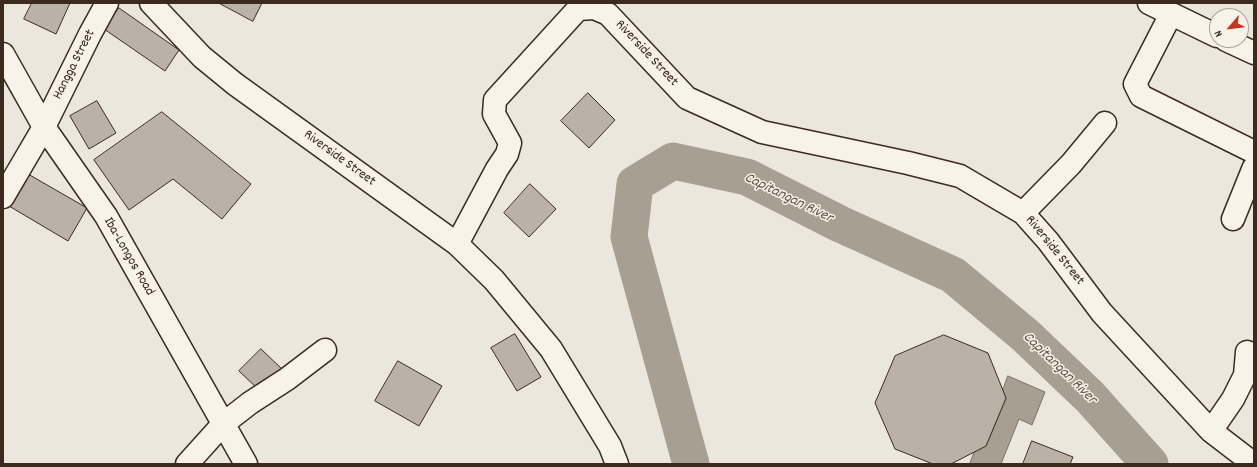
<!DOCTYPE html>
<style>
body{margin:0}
#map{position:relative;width:1257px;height:467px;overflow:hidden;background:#ece7dc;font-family:Dekko,sans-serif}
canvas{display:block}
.frame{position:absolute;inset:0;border:4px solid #3b2a1e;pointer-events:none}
.north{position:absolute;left:1209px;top:8px;width:40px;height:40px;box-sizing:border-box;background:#f7f3e8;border:1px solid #aca397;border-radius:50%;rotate:242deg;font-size:11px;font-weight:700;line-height:16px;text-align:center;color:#3b2a1e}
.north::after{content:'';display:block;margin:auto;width:14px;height:18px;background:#c8321e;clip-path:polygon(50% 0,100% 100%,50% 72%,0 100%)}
</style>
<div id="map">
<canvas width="1257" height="467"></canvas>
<div class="frame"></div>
<div class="north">N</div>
</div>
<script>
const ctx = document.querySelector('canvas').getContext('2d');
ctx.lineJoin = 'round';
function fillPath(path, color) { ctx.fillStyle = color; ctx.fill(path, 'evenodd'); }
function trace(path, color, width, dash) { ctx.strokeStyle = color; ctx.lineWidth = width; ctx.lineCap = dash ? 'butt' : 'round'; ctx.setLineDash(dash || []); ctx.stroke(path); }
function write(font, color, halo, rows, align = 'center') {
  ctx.font = font + ' Dekko,sans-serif'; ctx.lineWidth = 3; ctx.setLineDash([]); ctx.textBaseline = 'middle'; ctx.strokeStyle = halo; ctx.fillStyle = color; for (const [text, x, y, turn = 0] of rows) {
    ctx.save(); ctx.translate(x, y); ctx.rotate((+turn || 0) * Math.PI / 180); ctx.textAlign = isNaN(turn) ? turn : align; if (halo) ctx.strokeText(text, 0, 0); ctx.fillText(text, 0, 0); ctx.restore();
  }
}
const water = new Path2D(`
 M1008 376 1045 392 1032 425 1019 419 1001 464H973L970 463 974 452 986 446 1006 399 1003 390Z`);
fillPath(water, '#a89f93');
trace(water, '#7c7064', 1);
trace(new Path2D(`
 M691 464 629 237 635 184 673 161 747 177 840 224 953 275 1026 336 1090 397 1150 464`), '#a89f93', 37);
const building = new Path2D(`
 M32 3H70L56 34 24 19Z
 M219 3H262L253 21Z
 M119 8 179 50 165 71 104 29Z
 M588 93 615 120 589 148 561 121Z
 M97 101 116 133 89 149 70 116Z
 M162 112 251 184 222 219 173 179 129 210 94 160Z
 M28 174 87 208 68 241 9 206Z
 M530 184 556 209 529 237 504 213Z
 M515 334 541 377 517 391 491 348Z
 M944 335 988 353 1006 398 986 446 951 464H933L895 449 875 403 895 356Z
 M261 349 282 369 260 391 239 371Z
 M398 361 442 386 419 426 375 401Z
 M1032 441 1073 457 1070 464H1023Z`);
fillPath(building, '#bab2a7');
trace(building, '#3b2a1e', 1);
const minor = new Path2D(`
 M151 3 202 57 235 84 457 244 497 169 507 154 510 143 494 114 495 100 578 9 594 8 608 14 687 98 762 132 908 163 960 176 1023 213 1048 241 1102 313 1211 431 1254 464
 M1149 3 1217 36
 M1171 14 1135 84 1141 96 1254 152
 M1226 40 1254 53
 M3 54 44 127 106 216 246 464
 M3 197 44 127 90 34 107 3
 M1023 213 1071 164 1105 123
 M1233 219 1254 167
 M457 244 494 280 551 349 610 446 617 464
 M1211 431 1233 399 1245 375 1247 352
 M187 464 223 424 250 403 287 379 325 350`);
trace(minor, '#3b2a1e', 25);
trace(minor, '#f7f3e8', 22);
write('14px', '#3b2a1e', '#f7f3e8', [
 ["Riverside Street",646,54,47],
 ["Hangga Street",75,65,-63],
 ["Riverside Street",339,159,36],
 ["Riverside Street",1054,251,51],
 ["Iba-Longos Road",128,257,60]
]);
write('italic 15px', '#615347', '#f7f3e8', [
 ["Capitangan River",788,199,26],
 ["Capitangan River",1059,369,44]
]);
</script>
